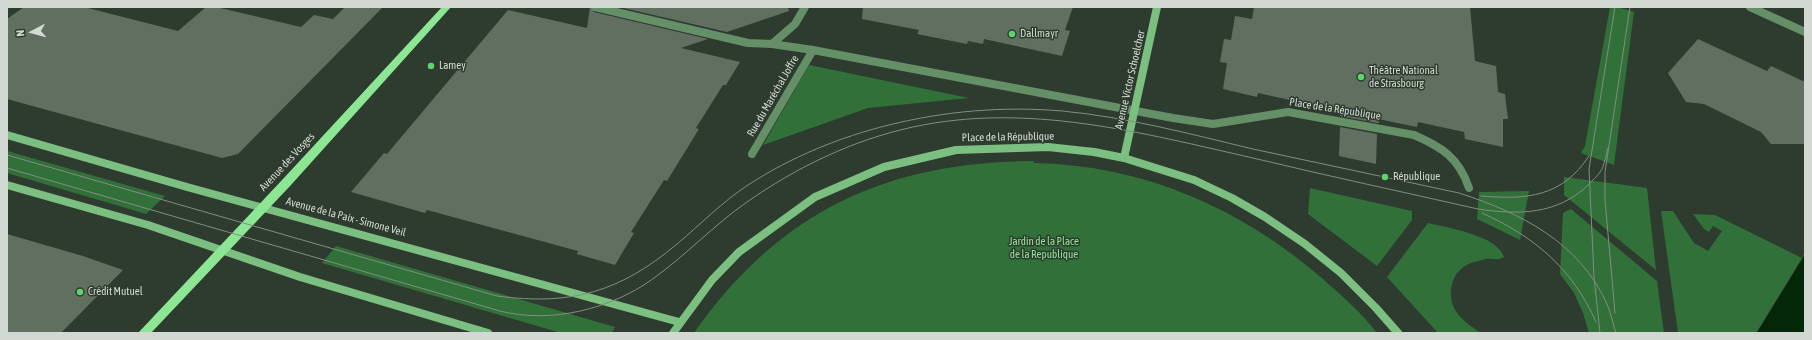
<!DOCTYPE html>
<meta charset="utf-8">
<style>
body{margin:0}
#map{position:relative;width:1812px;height:340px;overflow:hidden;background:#2e3b2f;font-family:"Asap Condensed",sans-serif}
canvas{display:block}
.frame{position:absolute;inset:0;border:8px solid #d2d9d2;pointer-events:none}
.north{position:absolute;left:12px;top:12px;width:40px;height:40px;-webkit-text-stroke:3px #2e3b2f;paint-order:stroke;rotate:264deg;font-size:11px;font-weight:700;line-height:16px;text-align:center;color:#d2d9d2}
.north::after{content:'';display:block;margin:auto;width:14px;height:18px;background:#d2d9d2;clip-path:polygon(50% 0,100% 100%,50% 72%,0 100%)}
</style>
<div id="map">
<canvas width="1812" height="340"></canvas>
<div class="frame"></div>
<div class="north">N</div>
</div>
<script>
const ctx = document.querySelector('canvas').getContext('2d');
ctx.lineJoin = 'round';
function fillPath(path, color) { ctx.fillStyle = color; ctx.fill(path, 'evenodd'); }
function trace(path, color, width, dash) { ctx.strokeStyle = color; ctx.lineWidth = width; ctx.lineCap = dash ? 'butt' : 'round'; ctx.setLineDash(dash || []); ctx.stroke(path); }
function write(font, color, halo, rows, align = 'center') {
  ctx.font = font + ' "Asap Condensed",sans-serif'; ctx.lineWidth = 3; ctx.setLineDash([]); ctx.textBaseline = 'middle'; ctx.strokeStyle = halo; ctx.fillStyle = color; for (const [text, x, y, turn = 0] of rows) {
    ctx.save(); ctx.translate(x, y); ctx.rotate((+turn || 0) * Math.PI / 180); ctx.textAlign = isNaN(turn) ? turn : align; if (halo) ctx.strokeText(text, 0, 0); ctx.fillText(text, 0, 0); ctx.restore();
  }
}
fillPath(new Path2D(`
 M1610 7H1617L1634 12 1614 165 1581 153 1585 146Z
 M809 65 969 98 868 108 763 145Z
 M7 151 165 196 146 214 7 173Z
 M1034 161V163C1143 165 1241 208 1323 279 1342 296 1362 313 1377 333H694C780 211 886 162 1034 161Z
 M1564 177 1647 188 1656 270 1564 195Z
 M1310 188 1412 211V220L1377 266 1308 214Z
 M1529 191 1520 240 1477 219 1479 192Z
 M1571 209 1657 281 1664 333H1589L1583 313 1574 293 1560 274 1563 213Z
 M1661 211H1673L1694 243 1708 251 1722 231 1713 226 1709 232 1704 229 1693 214 1715 215 1802 258 1756 333H1678Z
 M1428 223C1448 228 1497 235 1504 257 1499 261 1492 258 1486 259 1481 260 1475 262 1471 263 1452 270 1446 292 1455 310 1461 320 1472 327 1481 333H1438L1387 277Z
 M336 246 615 327 612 333H561L322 263Z`), '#317039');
const water = new Path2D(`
 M1805 253V333H1756L1802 258Z`);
fillPath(water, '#042609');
trace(water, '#425c45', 1);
fillPath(new Path2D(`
 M24 7H84L178 31 206 7H216L301 27 314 15 333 19 345 7H383L238 154 222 158 7 99V19Z
 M590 7 594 12 708 39 681 48 740 62 726 85H723L696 128 699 129 667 181 664 180 631 232 634 233 615 265 577 254 578 251 427 210 425 213 351 192 384 153 387 154 508 10 587 28Z
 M619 7H788L789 11 727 32Z
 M863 7H1073L1065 30 1070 31 1062 56 984 39 983 44 968 41 967 44 917 34 919 30 862 19Z
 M1254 7H1470L1475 61 1496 66 1498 92 1505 94 1508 119H1503V147L1465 139 1464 132 1418 122 1417 127 1378 119 1379 123H1377L1340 116V111L1258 93 1257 97 1223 89 1227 63 1220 62 1224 39 1231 40 1235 16 1252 19Z
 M1698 39 1767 71 1771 66 1805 82V144H1771L1761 132 1704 104 1686 102 1668 73Z
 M1340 127 1377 134 1376 164 1339 156Z
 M7 234 83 256 123 270 61 333H7Z`), '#616f61');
trace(new Path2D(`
 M595 7 748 43 772 44 813 50 1173 118 1213 124 1288 112 1414 135C1442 147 1459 158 1469 188
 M1750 7 1805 32
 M772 44 795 24 805 7
 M752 154 813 50`), '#648f67', 8);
trace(new Path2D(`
 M7 135 187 187 679 322
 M1124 158 1157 7
 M7 185 148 225 300 277 488 333
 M673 333 712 280 739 252 815 197 884 167 956 150 1048 147 1094 152 1124 158 1194 180 1232 198 1265 217 1305 244 1341 273 1376 308 1398 333`), '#7bc080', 8);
fillPath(new Path2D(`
 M442 7H451L291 185 151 333H138L283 179Z`), '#8ce693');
trace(new Path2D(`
 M7 155 497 296C571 306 620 292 677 244 701 224 722 202 748 185 791 157 840 137 889 125 945 111 1004 106 1062 111 1127 117 1190 134 1253 149 1322 164 1390 178 1459 193 1521 213 1579 242 1607 304 1611 313 1613 324 1616 333
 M7 168 500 311C551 324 612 309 654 278 686 255 714 225 747 202 797 167 853 140 913 127 1028 102 1142 133 1253 158 1328 176 1403 192 1478 209 1518 215 1557 215 1588 185 1593 180 1599 175 1602 169 1605 162 1606 155 1608 148
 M1481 196C1527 200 1562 197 1589 156
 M1482 213C1535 237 1572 268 1596 322
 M1615 313 1605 200V172L1630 7
 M1600 333 1594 277 1589 169 1615 7`), '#838d84', 1);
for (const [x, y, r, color] of [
 [1012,34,4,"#5dd56c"],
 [431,66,4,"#5dd56c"],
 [1361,77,4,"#5dd56c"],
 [1385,177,4,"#5dd56c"],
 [80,292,4,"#5dd56c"]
]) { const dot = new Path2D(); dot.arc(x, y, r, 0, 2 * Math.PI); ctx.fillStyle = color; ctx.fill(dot); trace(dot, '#2e3b2f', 1.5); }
write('11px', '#d2d9d2', '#2e3b2f', [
 ["Dallmayr",1020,34],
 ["Lamey",439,66],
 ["Théâtre National",1369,71],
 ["de Strasbourg",1369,84],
 ["République",1393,177],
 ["Crédit Mutuel",88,292]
], 'left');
write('11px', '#d2d9d2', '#2e3b2f', [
 ["Avenue Victor Schoelcher",1130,80,-77],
 ["Rue du Maréchal Joffre",773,96,-60],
 ["Place de la République",1335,109,9],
 ["Place de la République",1008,137,-1],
 ["Avenue des Vosges",287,162,-47],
 ["Avenue de la Paix - Simone Veil",346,217,15]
]);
write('11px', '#90e797', '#2e3b2f', [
 ["Jardin de la Place",1044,242],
 ["de la Republique",1044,255]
]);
</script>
